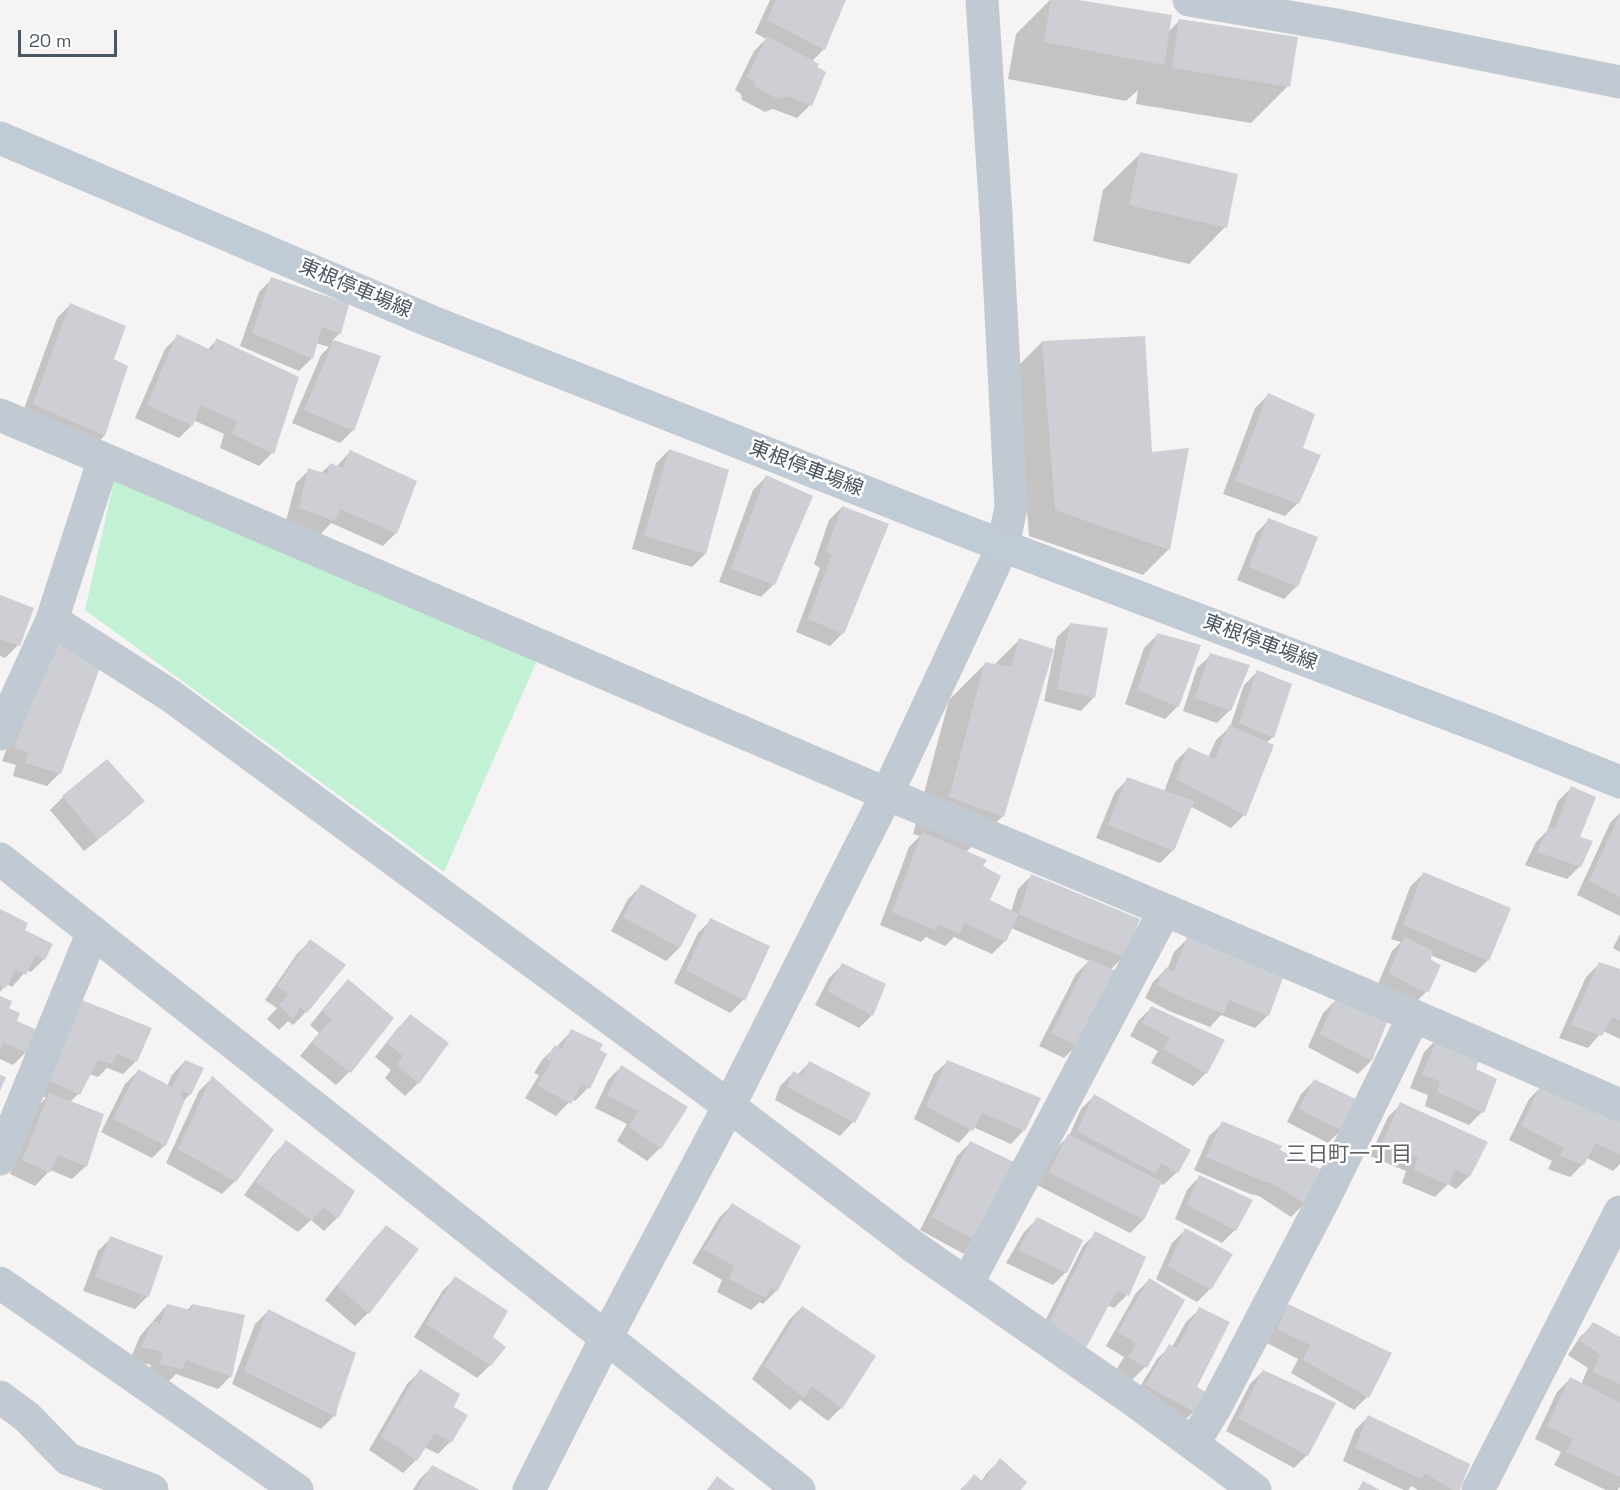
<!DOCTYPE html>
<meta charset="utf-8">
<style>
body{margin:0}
#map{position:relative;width:1620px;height:1490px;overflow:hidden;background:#f5f3f3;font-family:"Space Grotesk",sans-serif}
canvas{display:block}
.scale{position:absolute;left:18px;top:30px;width:99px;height:27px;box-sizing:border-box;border:3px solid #4a5661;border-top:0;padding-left:8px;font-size:18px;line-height:21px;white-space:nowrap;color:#4a5661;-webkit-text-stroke:4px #fff;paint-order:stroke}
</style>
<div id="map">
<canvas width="1620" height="1490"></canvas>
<div class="scale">20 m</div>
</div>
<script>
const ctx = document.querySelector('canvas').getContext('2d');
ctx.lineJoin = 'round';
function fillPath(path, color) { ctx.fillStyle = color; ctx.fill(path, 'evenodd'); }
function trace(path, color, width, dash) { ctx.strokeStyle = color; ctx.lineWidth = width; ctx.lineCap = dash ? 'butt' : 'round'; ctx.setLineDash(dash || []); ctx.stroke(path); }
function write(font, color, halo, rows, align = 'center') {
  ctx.font = font + ' "Space Grotesk","Noto Sans JP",sans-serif'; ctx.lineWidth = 5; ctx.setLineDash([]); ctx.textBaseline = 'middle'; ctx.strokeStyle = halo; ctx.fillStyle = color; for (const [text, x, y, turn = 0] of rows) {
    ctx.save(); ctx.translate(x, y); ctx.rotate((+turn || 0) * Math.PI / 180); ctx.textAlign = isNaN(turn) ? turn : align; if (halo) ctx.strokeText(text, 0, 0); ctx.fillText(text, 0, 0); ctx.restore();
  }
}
fillPath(new Path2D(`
 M114 481 540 654 444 872 85 610Z`), '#c3f1d5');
fillPath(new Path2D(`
 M770 0H844L824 49 811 62 810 105 797 118 773 109 765 112 742 100 741 94 735 90 754 51 766 39 755 33Z
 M1050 0H1069L1167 33 1179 21 1288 86 1251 123 1136 104 1138 90 1126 101 1008 79 1016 34Z
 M1140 154 1225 227 1189 264 1093 241 1103 190Z
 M272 279 340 333 332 341 379 357 353 430 340 443 292 423 321 355 329 347 316 343 312 358 299 371 240 346 259 292Z
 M70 305 112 360 126 366 104 436 91 449 21 417 57 318Z
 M178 336 207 350 217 340 297 378 272 453 259 466 220 448 224 434 193 420 192 425 179 438 135 418 165 349Z
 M1042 342 1150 454 1169 549 1143 575 1029 536 1016 368Z
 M1268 395 1301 449 1298 503 1285 516 1223 494 1255 408Z
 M669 450 705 554 692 567 632 549 656 463Z
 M350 452 396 533 383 546 331 523 321 534 286 521 296 483 309 470 321 473 330 465 336 467Z
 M766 477 774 584 761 597 719 582 753 490Z
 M842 507 843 633 830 646 796 632 820 568 814 564 829 520Z
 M1269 520 1297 586 1284 599 1237 580 1256 533Z
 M0 596 18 645 5 658 0 656Z
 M1071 624 1094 697 1081 711 1044 701 1057 637Z
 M1157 635 1178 706 1165 719 1125 704 1144 648Z
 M1019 640 1003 816 966 852 981 867 988 901 1011 912 1018 889 1031 876 1124 956 1110 970 1077 1045 1064 1058 1039 1046 1076 974 1089 961 1011 928 1005 941 992 954 954 937 945 946 926 937 921 942 880 925 909 847 920 836 913 834 949 700 985 664 994 665Z
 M1211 655 1230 710 1217 723 1183 711 1197 668Z
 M42 656 60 773 47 786 13 776 16 765 2 761Z
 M1257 672 1273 737 1266 743 1244 815 1231 828 1190 806 1173 850 1160 863 1096 838 1115 792 1128 779 1164 792 1175 762 1188 749 1208 758 1216 740 1230 727 1244 685Z
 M1571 788 1580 866 1567 879 1525 865 1536 842 1547 831 1558 801Z
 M63 797 143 801 130 814 84 851 50 810Z
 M1620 813V916L1577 895 1610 823Z
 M1423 874 1488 960 1475 973 1430 955 1427 991 1414 1004 1377 986 1392 951 1401 942 1391 939 1410 887Z
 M641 886 695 916 679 948 666 961 611 931 628 899Z
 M0 911 23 931 44 959 31 972 27 970 12 987 7 984 0 992Z
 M711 920 768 947 743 1000 730 1013 674 983 698 933Z
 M1620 934V952L1613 948Z
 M1187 939 1268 1015 1255 1028 1221 1015 1210 1027 1169 1011 1145 998 1153 982 1166 969 1167 970 1174 952Z
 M310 941 343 965 306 1012 293 1025 288 1021 279 1030 267 1019 277 1008 265 1000 297 954Z
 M1599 964 1620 970V1039L1603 1031 1588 1048 1559 1038 1586 977Z
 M842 965 872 1015 859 1028 815 1005 829 978Z
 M348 981 392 1019 349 1072 336 1085 300 1056 319 1033 310 1025 335 994Z
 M0 998 15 1021 26 1052 13 1065 0 1059Z
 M1336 1000 1385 1023 1371 1061 1358 1074 1308 1047 1323 1013Z
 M1151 1008 1206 1073 1193 1086 1151 1063 1158 1051 1130 1036 1138 1021Z
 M66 1014 136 1061 123 1074 107 1068 98 1077 89 1074 78 1094 70 1102 86 1166 72 1179 50 1170 35 1186 10 1174 37 1107 46 1098 33 1091Z
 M410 1016 418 1083 405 1096 385 1078 391 1070 375 1057 397 1029Z
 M572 1031 598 1051 605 1055 588 1088 575 1101 572 1099 556 1116 525 1098 539 1075 534 1073 542 1060 555 1047 557 1048 559 1044Z
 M1437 1039 1475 1070 1482 1112 1469 1125 1425 1106 1428 1095 1410 1088 1424 1052Z
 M185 1061 190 1094 183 1102 165 1145 152 1158 101 1132 125 1084 138 1071 167 1086 172 1075Z
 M948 1061 1039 1099 1024 1130 1011 1144 973 1127 959 1143 914 1119 934 1074Z
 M809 1063 869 1094 853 1122 840 1136 775 1100 780 1086 793 1073 797 1075Z
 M621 1067 660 1148 647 1161 617 1141 627 1124 595 1108 608 1080Z
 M212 1078 235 1181 222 1194 166 1163 199 1091Z
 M1314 1081 1341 1130 1328 1143 1287 1122 1301 1094Z
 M1542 1086 1620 1121V1164L1613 1171 1587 1158 1583 1164 1570 1177 1548 1169 1552 1161 1509 1140 1529 1099Z
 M1094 1096 1189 1150 1176 1173 1163 1185 1160 1183 1143 1220 1130 1233 1037 1185 1055 1149 1069 1136 1081 1109Z
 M1401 1104 1469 1176 1456 1189 1448 1184 1435 1197 1402 1183 1406 1171 1370 1156 1388 1117Z
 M1223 1123 1278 1150 1304 1204 1291 1217 1259 1196 1250 1194 1194 1170 1209 1136Z
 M286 1142 337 1218 324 1231 311 1220 298 1232 244 1195 273 1155Z
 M970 1143 1014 1164 964 1254 920 1230 957 1156Z
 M1200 1176 1235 1230 1222 1243 1175 1219 1187 1190Z
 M732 1205 776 1291 763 1304 760 1302 751 1310 717 1292 722 1280 692 1263 719 1218Z
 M1037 1219 1066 1272 1053 1285 1006 1263 1024 1232Z
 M386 1227 368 1313 355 1326 325 1300 373 1240Z
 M1185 1230 1210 1289 1197 1302 1156 1279 1172 1243Z
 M1096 1233 1127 1295 1114 1308 1107 1305 1036 1339 1083 1246Z
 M111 1238 148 1296 135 1309 83 1291 98 1251Z
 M456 1278 491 1338 490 1365 477 1378 414 1337 443 1290Z
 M1149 1280 1145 1367 1132 1380 1116 1370 1124 1357 1106 1346 1136 1293Z
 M167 1305 187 1310 192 1305 231 1376 218 1389 176 1374 168 1382 148 1377 151 1365 130 1360 140 1336Z
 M1288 1305 1367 1397 1354 1410 1291 1373 1298 1359 1265 1342 1275 1318Z
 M802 1307 841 1408 828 1421 800 1400 790 1410 752 1379 789 1320Z
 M1200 1309 1194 1411 1181 1424 1133 1398 1157 1359 1170 1346 1172 1347 1186 1322Z
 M268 1311 335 1409 334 1416 321 1429 232 1384 255 1324Z
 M1594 1324 1620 1339V1487L1617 1490H1606L1554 1465 1561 1452 1535 1439 1557 1392 1570 1379 1581 1385 1588 1368 1568 1355 1580 1337Z
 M420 1371 452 1408 451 1441 438 1454 424 1447 416 1460 403 1473 369 1450 407 1384Z
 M1263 1371 1307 1455 1294 1468 1226 1431 1250 1384Z
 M1368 1417 1458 1490H1418L1412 1486 1408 1490H1404L1343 1461 1355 1430Z
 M1000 1460 1019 1490H960L974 1476 981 1482 987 1473Z
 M432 1467 476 1490H413L419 1480Z`), '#0003');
fillPath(new Path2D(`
 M776 0H846L825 50 767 20Z
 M1051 0H1078L1172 15 1164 65 1044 42Z
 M1179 19 1298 37 1290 87 1172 68Z
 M767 36 819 64 817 67 826 72 812 106 787 96 778 99 755 87 754 81 747 77Z
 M1140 152 1238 174 1227 228 1129 205Z
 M271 277 349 304 341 334 322 327 313 359 252 333Z
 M70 303 126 326 114 359 128 366 105 436 33 404Z
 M177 334 213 351 216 338 299 377 274 454 232 434 237 421 200 405 193 426 147 405Z
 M1145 336 1152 452 1189 448 1170 550 1055 510 1042 341Z
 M334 340 381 356 354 431 304 410Z
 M1268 393 1315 414 1303 448 1321 455 1299 504 1235 481Z
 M669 449 729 470 706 554 644 536Z
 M350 450 417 481 397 534 340 509 335 521 299 508 308 468 327 474 330 463 343 468Z
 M766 475 813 496 775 585 731 569Z
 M842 506 889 524 844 634 808 619 832 554 826 551Z
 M1268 518 1318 537 1298 587 1249 567Z
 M0 595 34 608 20 646 0 639Z
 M1070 623 1108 628 1095 698 1057 689Z
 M1157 633 1201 645 1179 707 1137 690Z
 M1019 638 1054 649 1004 817 949 797 985 662 1011 667Z
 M54 642 102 662 61 774 25 763 28 752 14 748Z
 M1210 653 1250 665 1231 711 1195 698Z
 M1257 670 1292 684 1274 738 1239 723Z
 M1229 725 1274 745 1246 816 1176 779 1188 747 1215 759Z
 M107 759 145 801 98 839 62 796Z
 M1127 777 1194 801 1174 851 1108 825Z
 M1571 786 1596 797 1580 837 1593 841 1581 867 1537 852 1549 827 1555 829Z
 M1620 814V897L1589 881Z
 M922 832 987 860 983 866 1001 876 990 900 1019 914 1006 942 964 923 960 934 938 924 935 930 892 912Z
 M1423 872 1511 908 1489 961 1403 925Z
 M1031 874 1140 919 1125 957 1074 938 1019 914Z
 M641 884 697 915 680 948 623 917Z
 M0 909 28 923 25 930 53 944 45 960 35 955 26 975 16 969 6 988 0 985Z
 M710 918 770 946 745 1001 686 970Z
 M1404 936 1432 951 1431 960 1441 965 1429 992 1418 989 1389 973Z
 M1187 937 1283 978 1269 1016 1229 1000 1224 1014 1183 998 1157 985 1166 967 1174 972Z
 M310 939 346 965 307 1013 300 1007 293 1019 279 1005 289 994 277 986Z
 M1089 959 1116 971 1078 1046 1051 1033Z
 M1599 962 1620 969V1020L1612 1017 1602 1036 1571 1025Z
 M842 963 886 984 873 1016 827 991Z
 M348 979 394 1018 351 1073 312 1043 331 1019 322 1011Z
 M0 996 12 1001 9 1008 20 1013 17 1021 37 1030 27 1053 3 1042 0 1050Z
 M1336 998 1387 1022 1372 1061 1320 1034Z
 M79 999 152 1028 137 1062 117 1054 112 1064 98 1060 80 1095 45 1078Z
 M1151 1006 1225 1040 1207 1074 1163 1049 1170 1038 1142 1023Z
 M410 1014 449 1043 419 1084 397 1065 403 1056 387 1043Z
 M571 1029 603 1044 600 1050 607 1054 590 1089 582 1084 571 1104 537 1085 551 1062 546 1059 555 1045 562 1049Z
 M1436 1042 1480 1056 1476 1069 1497 1079 1484 1113 1437 1092 1440 1081 1422 1075Z
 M185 1060 204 1068 191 1095 183 1091 180 1097 185 1100 166 1146 113 1119 138 1069 172 1087Z
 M947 1060 1041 1098 1025 1131 982 1113 973 1131 926 1106Z
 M809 1061 871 1093 855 1123 787 1087 793 1071 802 1076Z
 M621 1065 688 1107 661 1149 629 1127 638 1111 607 1095Z
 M0 1075 6 1077 0 1091Z
 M212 1076 274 1130 236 1182 178 1149Z
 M1314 1079 1358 1100 1343 1131 1299 1109Z
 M1541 1084 1620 1119V1155L1596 1143 1584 1165 1560 1156 1564 1148 1521 1126Z
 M49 1093 104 1114 87 1167 58 1155 50 1173 22 1160Z
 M1094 1094 1191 1150 1178 1173 1161 1163 1156 1174 1077 1131Z
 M1400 1102 1488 1142 1470 1177 1455 1169 1449 1185 1414 1170 1418 1158 1382 1143Z
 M1222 1121 1282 1146 1280 1150 1320 1169 1306 1204 1273 1184 1263 1181 1206 1157Z
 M1068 1134 1162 1182 1144 1220 1049 1172Z
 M286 1140 355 1191 338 1219 324 1207 312 1220 255 1182Z
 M970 1141 1016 1163 979 1242 932 1217Z
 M1199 1175 1253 1200 1236 1231 1187 1205Z
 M732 1203 801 1246 777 1292 771 1288 765 1298 729 1279 734 1266 704 1249Z
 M1037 1217 1083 1240 1067 1273 1018 1250Z
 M386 1225 419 1249 369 1314 337 1286Z
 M1185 1228 1233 1254 1211 1290 1168 1266Z
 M1095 1231 1146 1257 1129 1296 1118 1291 1111 1301 1086 1348 1048 1325Z
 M110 1236 163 1256 149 1297 95 1277Z
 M455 1276 508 1311 493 1337 506 1347 491 1366 426 1324Z
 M1149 1278 1185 1300 1147 1368 1128 1357 1136 1344 1118 1332Z
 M167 1304 191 1310 192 1304 245 1315 232 1377 186 1360 182 1369 160 1364 163 1352 141 1347 153 1321 160 1324Z
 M1288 1304 1392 1353 1369 1398 1303 1360 1310 1345 1277 1329Z
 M802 1306 876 1356 842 1409 812 1386 804 1398 764 1366Z
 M1199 1307 1230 1322 1197 1387 1206 1392 1195 1412 1145 1385 1169 1344 1177 1348Z
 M268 1309 356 1353 337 1409 336 1417 244 1371Z
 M1593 1322 1620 1337V1384L1593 1372 1600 1354 1579 1341Z
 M420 1369 460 1394 454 1407 468 1415 452 1442 435 1433 417 1461 381 1436Z
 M1263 1370 1336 1403 1308 1456 1238 1418Z
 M1570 1377 1620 1403V1477L1566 1452 1573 1439 1547 1426Z
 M1368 1415 1470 1464 1460 1490H1452L1425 1473 1421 1479 1355 1448Z
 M1000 1458 1027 1482 1021 1490H962L974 1474 983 1482Z
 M432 1465 480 1490H417Z
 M717 1476 735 1490H707Z
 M1363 1481 1380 1490H1358Z`), '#cdcfd5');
trace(new Path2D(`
 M1189 0 1336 25 1620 82
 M0 415 104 459
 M52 620 104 459 887 794 1165 910
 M0 734 52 620 171 696 729 1106 914 1247 1136 1402 1255 1490
 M0 1159 93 932
 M0 1283 297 1490
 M967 1284 1165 910 1414 1016
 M0 1397 27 1417 68 1459 152 1490
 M1193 1444 1215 1408 1324 1199 1414 1016 1620 1105
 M529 1490 606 1338
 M1478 1490 1620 1212`), '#c1cad2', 33);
trace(new Path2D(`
 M0 859 799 1490
 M606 1338 729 1106 887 794 1003 546 1011 507 996 215 982 0`), '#c1cad2', 33);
trace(new Path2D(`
 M0 138 430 321 1003 546 1488 729 1620 782`), '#c1cbd6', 33);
write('20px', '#4a5661', '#fff', [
 ["東根停車場線",355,289,23],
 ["東根停車場線",806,469,21],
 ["東根停車場線",1260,643,21]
]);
write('21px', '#5f6368', '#fff', [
 ["三日町一丁目",1349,1155]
]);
</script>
